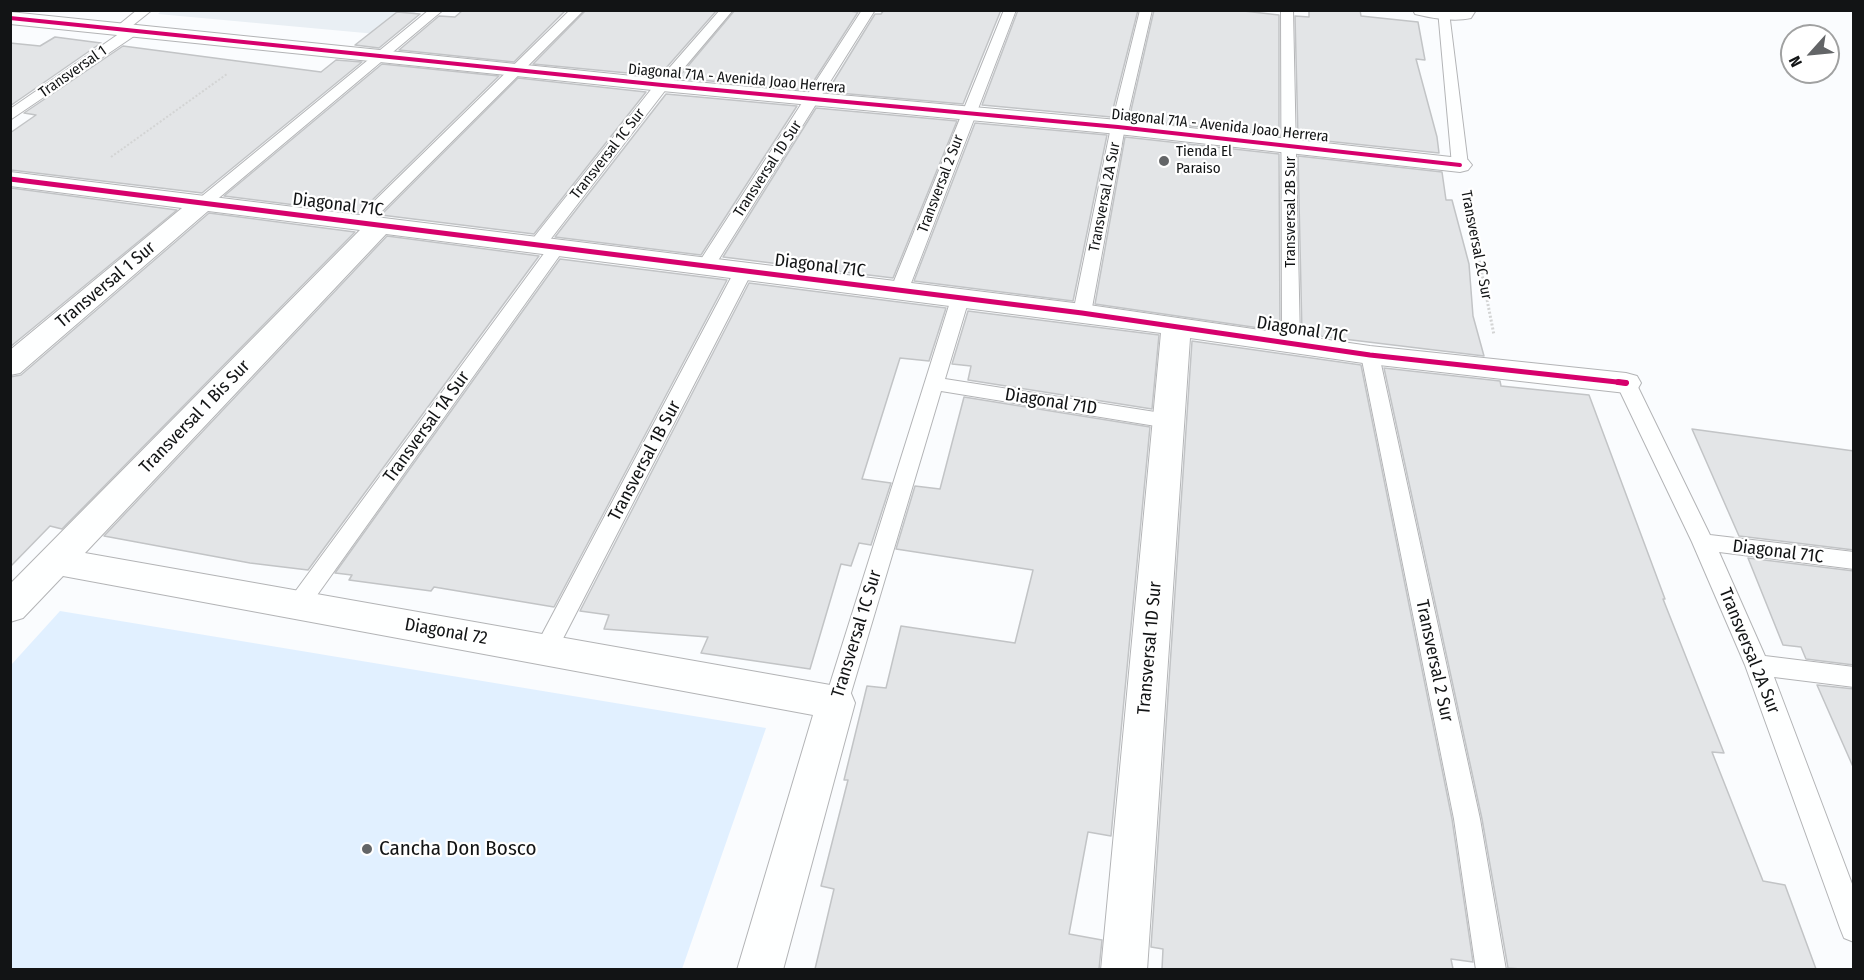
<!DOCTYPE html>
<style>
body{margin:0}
#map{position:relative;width:1864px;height:980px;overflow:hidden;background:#fafcfe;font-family:"Fira Sans Condensed",sans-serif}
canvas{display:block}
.frame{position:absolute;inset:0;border:12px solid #121415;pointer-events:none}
.north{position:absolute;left:1780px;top:24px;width:60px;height:60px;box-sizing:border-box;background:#fff;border:2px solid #a0a1a1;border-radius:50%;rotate:243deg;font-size:16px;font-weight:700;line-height:24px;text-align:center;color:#121415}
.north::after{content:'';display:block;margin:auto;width:21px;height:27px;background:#636567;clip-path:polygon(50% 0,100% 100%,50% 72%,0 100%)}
</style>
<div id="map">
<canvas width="1864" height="980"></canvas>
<div class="frame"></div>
<div class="north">N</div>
</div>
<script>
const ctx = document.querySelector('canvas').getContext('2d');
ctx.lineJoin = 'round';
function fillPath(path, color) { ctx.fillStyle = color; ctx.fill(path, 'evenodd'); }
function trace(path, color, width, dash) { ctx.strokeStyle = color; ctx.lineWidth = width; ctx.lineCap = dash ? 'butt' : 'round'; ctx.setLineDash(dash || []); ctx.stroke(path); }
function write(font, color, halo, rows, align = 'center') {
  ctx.font = font + ' "Fira Sans Condensed",sans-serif'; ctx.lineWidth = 4.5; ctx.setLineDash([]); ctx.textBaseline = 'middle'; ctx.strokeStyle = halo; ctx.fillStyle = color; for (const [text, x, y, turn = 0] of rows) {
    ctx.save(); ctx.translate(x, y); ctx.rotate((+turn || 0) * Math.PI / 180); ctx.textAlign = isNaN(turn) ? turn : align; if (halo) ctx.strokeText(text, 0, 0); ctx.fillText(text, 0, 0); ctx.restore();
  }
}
fillPath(new Path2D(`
 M162 10 417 11 387 35 158 14Z`), '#e9eff4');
fillPath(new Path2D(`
 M60 611 766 728 682 969H11V665Z`), '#e1f0ff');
const building = new Path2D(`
 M463 10H566L514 62 399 50 439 16 455 17Z
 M586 10H717L659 76 533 64Z
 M735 10H840L858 12 808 90 678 78Z
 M884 10H1001L963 104 827 92 875 14H881Z
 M1018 10H1138L1111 117 982 105Z
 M1154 10H1235L1279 15V136L1129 119Z
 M1309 10H1360L1361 16 1418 22 1425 60 1416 59 1437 137 1439 153 1298 138 1295 16 1309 17Z
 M397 12 420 14 379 48 355 45Z
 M55 37 101 43 10 106V43L40 46Z
 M123 46 321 72 336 60 362 62 202 193 11 170 10 133 36 115 24 113Z
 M382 64 499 76 359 213 224 196Z
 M518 78 646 92 534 234 381 215Z
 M666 94 797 106 701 255 555 237Z
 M816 108 957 121 893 278 723 257Z
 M975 123 1107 135 1073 301 914 281Z
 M1125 137 1279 154 1280 331 1095 304Z
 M1298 156 1442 172 1446 200H1452L1469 264 1473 316 1484 356 1302 334Z
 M11 188 177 210 10 347Z
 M209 213 355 232 62 529 50 526 10 567V377L21 375Z
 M387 236 539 256 308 570 250 563 104 536Z
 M560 259 727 280 554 607 434 587 431 591 349 580 352 575 335 573Z
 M749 283 946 308 929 361 900 358 862 479 891 483 871 545 859 543 851 566 841 564 810 669 701 653 708 637 604 629 609 615 580 611Z
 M968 311 1159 335 1152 409 968 380 971 366 952 364Z
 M1192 341 1361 365 1452 819 1473 962 1451 959 1453 969H1162L1163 949 1151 947Z
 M1384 368 1500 381 1501 386 1589 395 1665 599H1663L1724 753 1712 752 1763 881 1785 885 1816 969H1521L1508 968 1482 819Z
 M964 397 1150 427 1111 836 1088 832 1069 934 1102 940 1099 969H815L834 889 821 886 848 780H844L867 686 886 688 901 626 1015 643 1033 570 896 549 915 486 940 489Z
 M1692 429 1854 451V550L1739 536Z
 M1748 558 1854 571V665L1806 659 1801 647 1783 645Z
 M1817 685 1854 689V769Z`);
fillPath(building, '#e3e5e7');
trace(building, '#c2c4c6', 1.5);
const service = new Path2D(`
 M137 10H152L132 26H140L141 29 140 32 10 120V109L123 31H116L115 28Z
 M429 10H443L208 207H196L194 204 196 201Z
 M570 10H584L367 226H355L353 223 355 220Z
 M720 10H733L667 88 543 249H531L529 245 531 241 657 82Z
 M862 10H875L714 267 711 271H699L696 267Z
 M1004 10H1016L908 291 905 295H893L890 291Z
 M1140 10H1152L1125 127 1091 313 1088 317H1076L1073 313 1111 127Z
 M1281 10H1293L1300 342 1297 346H1285L1282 342Z
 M1438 10 1449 12 1468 165 1460 170 1452 165Z
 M557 243 565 248 305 612 297 615 289 612 285 606 289 600 551 244Z
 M743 267 749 268 752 272 554 656 546 659 538 656 534 649 538 642 734 272 737 268Z
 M960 294 966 295 969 299 945 379 1168 414 1175 416 1178 421 1175 426 1168 428 941 391 848 703 845 710 836 714 827 710 824 703 951 299 954 295Z
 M1370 349 1377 351 1379 355 1480 819 1506 970H1476L1454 819 1361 355 1363 351Z
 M1626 377 1633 379 1636 383 1710 535 1854 552V569L1719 552 1765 656 1854 667V687L1774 677 1854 889V942L1844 938 1840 928 1745 665 1692 542 1616 383 1619 379Z`);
const minor = new Path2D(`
 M1413 10H1476L1471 18C1455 22 1431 18 1415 14Z
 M10 12 662 79 1118 120 1460 158 1468 160 1472 165 1468 170 1460 172 1118 134 662 91 10 24Z
 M10 172 1082 304 1370 346 1626 373 1637 376 1641 383 1637 390 1626 393 1370 364 1190 338 1147 970H1101L1161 333 386 234 85 553 836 686 850 691 855 703 783 970H737L813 715 63 576 23 618 10 622V584L360 230 208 211 20 373 10 375V350L182 208 10 186Z`);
trace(service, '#b3b4b6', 2);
trace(minor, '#b3b4b6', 2);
trace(new Path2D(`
 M111 157 227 74`), '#d3d4d4', 2, [2, 2]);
trace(new Path2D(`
 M1467 198 1494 335`), '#d3d4d4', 3, [2, 2]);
fillPath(service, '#feffff');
fillPath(minor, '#feffff');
trace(new Path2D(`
 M10 18 662 85 1118 127 1460 165`), '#d6006c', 4);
trace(new Path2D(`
 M10 179 1082 313 1370 355 1626 383`), '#d6006c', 5);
trace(new Path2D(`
 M1618 382 1626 383`), '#d6006c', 6);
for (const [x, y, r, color] of [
 [1164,161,6,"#636567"],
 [367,849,6,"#636567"]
]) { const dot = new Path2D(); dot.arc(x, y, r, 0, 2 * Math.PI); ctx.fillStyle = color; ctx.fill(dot); trace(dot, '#fff', 2); }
write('15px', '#121415', '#fff', [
 ["Transversal 1",73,72,-35],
 ["Diagonal 71A - Avenida Joao Herrera",737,79,5],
 ["Diagonal 71A - Avenida Joao Herrera",1220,126,6],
 ["Transversal 1C Sur",608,154,-52],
 ["Transversal 1D Sur",768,169,-57],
 ["Transversal 2 Sur",941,184,-69],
 ["Transversal 2A Sur",1105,197,-79],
 ["Transversal 2B Sur",1291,212,-90],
 ["Transversal 2C Sur",1476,245,79]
]);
write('15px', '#121415', '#fff', [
 ["Tienda El",1176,152],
 ["Paraiso",1176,169]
], 'left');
write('18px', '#121415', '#fff', [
 ["Diagonal 71C",338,205,7],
 ["Diagonal 71C",820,266,7],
 ["Transversal 1 Sur",106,285,-40],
 ["Diagonal 71C",1302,330,9],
 ["Diagonal 71D",1051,402,9],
 ["Transversal 1 Bis Sur",195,417,-46],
 ["Transversal 1A Sur",427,427,-54],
 ["Transversal 1B Sur",645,461,-62],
 ["Diagonal 71C",1778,552,7],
 ["Diagonal 72",446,632,10],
 ["Transversal 1C Sur",857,634,-73],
 ["Transversal 1D Sur",1150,648,-85],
 ["Transversal 2A Sur",1749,651,68],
 ["Transversal 2 Sur",1434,661,78]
]);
write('21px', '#121415', '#fff', [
 ["Cancha Don Bosco",379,849]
], 'left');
</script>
